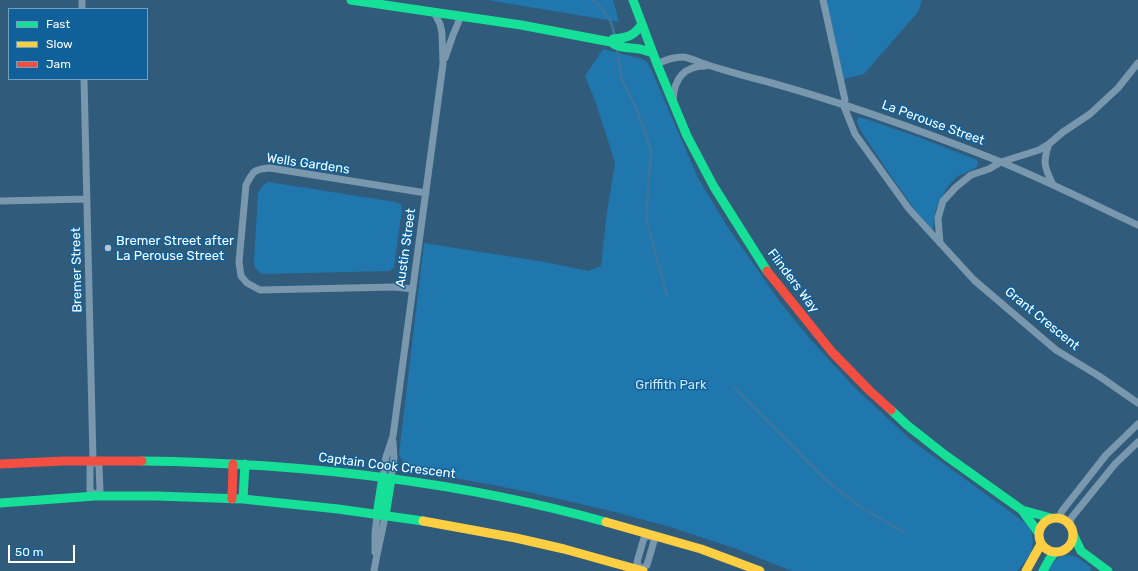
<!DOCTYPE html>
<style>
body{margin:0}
#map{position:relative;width:1138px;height:571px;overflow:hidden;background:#305b7a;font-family:Rubik,sans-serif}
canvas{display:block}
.legend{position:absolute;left:8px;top:8px;width:140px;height:72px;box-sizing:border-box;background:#106199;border:1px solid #70a0c2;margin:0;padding:5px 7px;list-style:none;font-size:12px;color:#fff}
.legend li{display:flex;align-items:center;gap:8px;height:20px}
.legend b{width:20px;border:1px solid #70a0c2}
.scale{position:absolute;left:8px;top:545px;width:67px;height:18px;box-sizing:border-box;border:2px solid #fff;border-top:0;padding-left:5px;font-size:12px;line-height:14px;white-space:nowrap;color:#fff;-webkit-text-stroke:3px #106199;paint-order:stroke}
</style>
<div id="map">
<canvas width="1138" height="571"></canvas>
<ul class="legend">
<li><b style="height:5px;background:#16e098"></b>Fast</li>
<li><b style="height:5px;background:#ffcf43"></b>Slow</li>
<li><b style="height:5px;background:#f24e42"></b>Jam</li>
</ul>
<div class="scale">50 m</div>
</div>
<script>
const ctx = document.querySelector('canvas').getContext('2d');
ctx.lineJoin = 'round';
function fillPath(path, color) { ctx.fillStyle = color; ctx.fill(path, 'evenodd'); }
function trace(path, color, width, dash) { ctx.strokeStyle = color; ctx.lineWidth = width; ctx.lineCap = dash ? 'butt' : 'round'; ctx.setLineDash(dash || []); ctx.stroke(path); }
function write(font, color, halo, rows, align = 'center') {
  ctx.font = font + ' Rubik,sans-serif'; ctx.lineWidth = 3; ctx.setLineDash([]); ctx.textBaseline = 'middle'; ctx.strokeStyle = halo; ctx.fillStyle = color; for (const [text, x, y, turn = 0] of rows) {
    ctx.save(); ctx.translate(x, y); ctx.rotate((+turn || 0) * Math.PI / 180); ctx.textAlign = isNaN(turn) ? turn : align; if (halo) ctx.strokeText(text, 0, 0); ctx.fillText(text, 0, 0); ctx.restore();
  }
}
fillPath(new Path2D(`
 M487 0H613L619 22Z
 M826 0H922L918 12 864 74 844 79Z
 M603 49 642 59 647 62 651 69 698 178 727 226 780 302 810 339 855 388 911 440 1027 524 1032 533 1033 543 1031 554 1017 571H792L734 548 670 527 611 511 524 491 419 471C408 467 403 465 399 454L424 243 545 262 588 271 601 266 607 212 615 163 596 103 585 76Z
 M860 117 921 138 977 160 978 164 976 168 958 176 951 183 946 189 936 209 933 228 932 229 915 210 889 173 862 133 857 122V119Z
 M269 182 395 202 401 204 402 209 394 268 389 271 262 274C257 270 254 268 254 261L258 193 263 185Z
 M1067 555 1077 557 1092 568 1090 571H1048C1053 562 1057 557 1067 555Z`), '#2077ae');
trace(new Path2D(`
 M593 0C606 11 611 19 615 36
 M617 49 621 78 636 107 651 150 646 217 654 249 667 295
 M734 387 823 477 843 494 861 507 905 533`), '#3c759c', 2.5);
trace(new Path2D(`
 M82 0V9
 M823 0 845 100 843 104 855 134 909 209 974 280 1056 350 1099 376 1138 403
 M445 58 453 35 461 16
 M657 64C665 60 673 57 683 57 692 58 702 64 711 66 728 71 744 76 761 80 842 102 923 131 1001 162 1047 181 1093 204 1138 225
 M84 79 93 460 90 466V490L95 496 100 490 99 466 93 460
 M673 100C674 80 683 66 705 66
 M1049 144C1042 163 1045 168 1053 185
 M0 201 87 199
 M940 243 938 218 943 201 956 187 971 175 989 169 1001 162 1039 150 1049 144 1063 132 1090 114 1118 88 1138 63
 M413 289 394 287 260 290 247 283 241 276 239 262 246 185C253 171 254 169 270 168L426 193
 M383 477 386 457 393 436 443 64 442 33 440 24 434 12
 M391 478 394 458 393 442
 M1059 518 1062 511 1106 455 1138 424
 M1069 523 1072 517 1115 464 1138 442
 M375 552V534L377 515
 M374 571C377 552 382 534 385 516
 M640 571 647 565 654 541 651 535 644 538 637 562 640 570`), '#7997ad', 7);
trace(new Path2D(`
 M351 0 521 25 611 42C619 49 630 47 640 49 644 50 649 52 653 53
 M633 0 657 64 687 136 714 187 767 271
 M611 42 613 39C627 38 634 36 642 24
 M891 410 907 425 945 455 1022 510 1038 532
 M142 461C298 463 455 480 606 522
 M243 499 245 464
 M0 503 95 496H156L243 499 338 509 423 521
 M1022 510 1051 518
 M377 515 383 477
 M385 516 391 478
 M1073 534 1081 551 1108 571
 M1043 571 1049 560 1055 552`), '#16e098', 9);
trace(new Path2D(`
 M1039 535a17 17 0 1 1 34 0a17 17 0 1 1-34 0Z
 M423 521 516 538 564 549 643 571
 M606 522 701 549 760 571
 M1026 571 1041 544`), '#ffcf43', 9);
trace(new Path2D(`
 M767 271 832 352 870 391 891 410
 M0 464 64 461H142
 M232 499 233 464`), '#f24e42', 9);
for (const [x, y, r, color] of [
 [108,248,4,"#b7c6d0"]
]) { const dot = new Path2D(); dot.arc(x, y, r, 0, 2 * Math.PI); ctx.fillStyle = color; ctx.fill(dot); trace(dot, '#106199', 1.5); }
write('13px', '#fff', '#106199', [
 ["La Perouse Street",933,123,20],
 ["Wells Gardens",308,164,8],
 ["Austin Street",406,248,-82],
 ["Bremer Street",77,270,-91],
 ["Flinders Way",793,281,53],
 ["Grant Crescent",1042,319,39],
 ["Captain Cook Crescent",387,466,7]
]);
write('13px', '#fff', '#106199', [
 ["Bremer Street after",116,241],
 ["La Perouse Street",116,256]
], 'left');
write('13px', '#c9e9fe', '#106199', [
 ["Griffith Park",671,385]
]);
</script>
